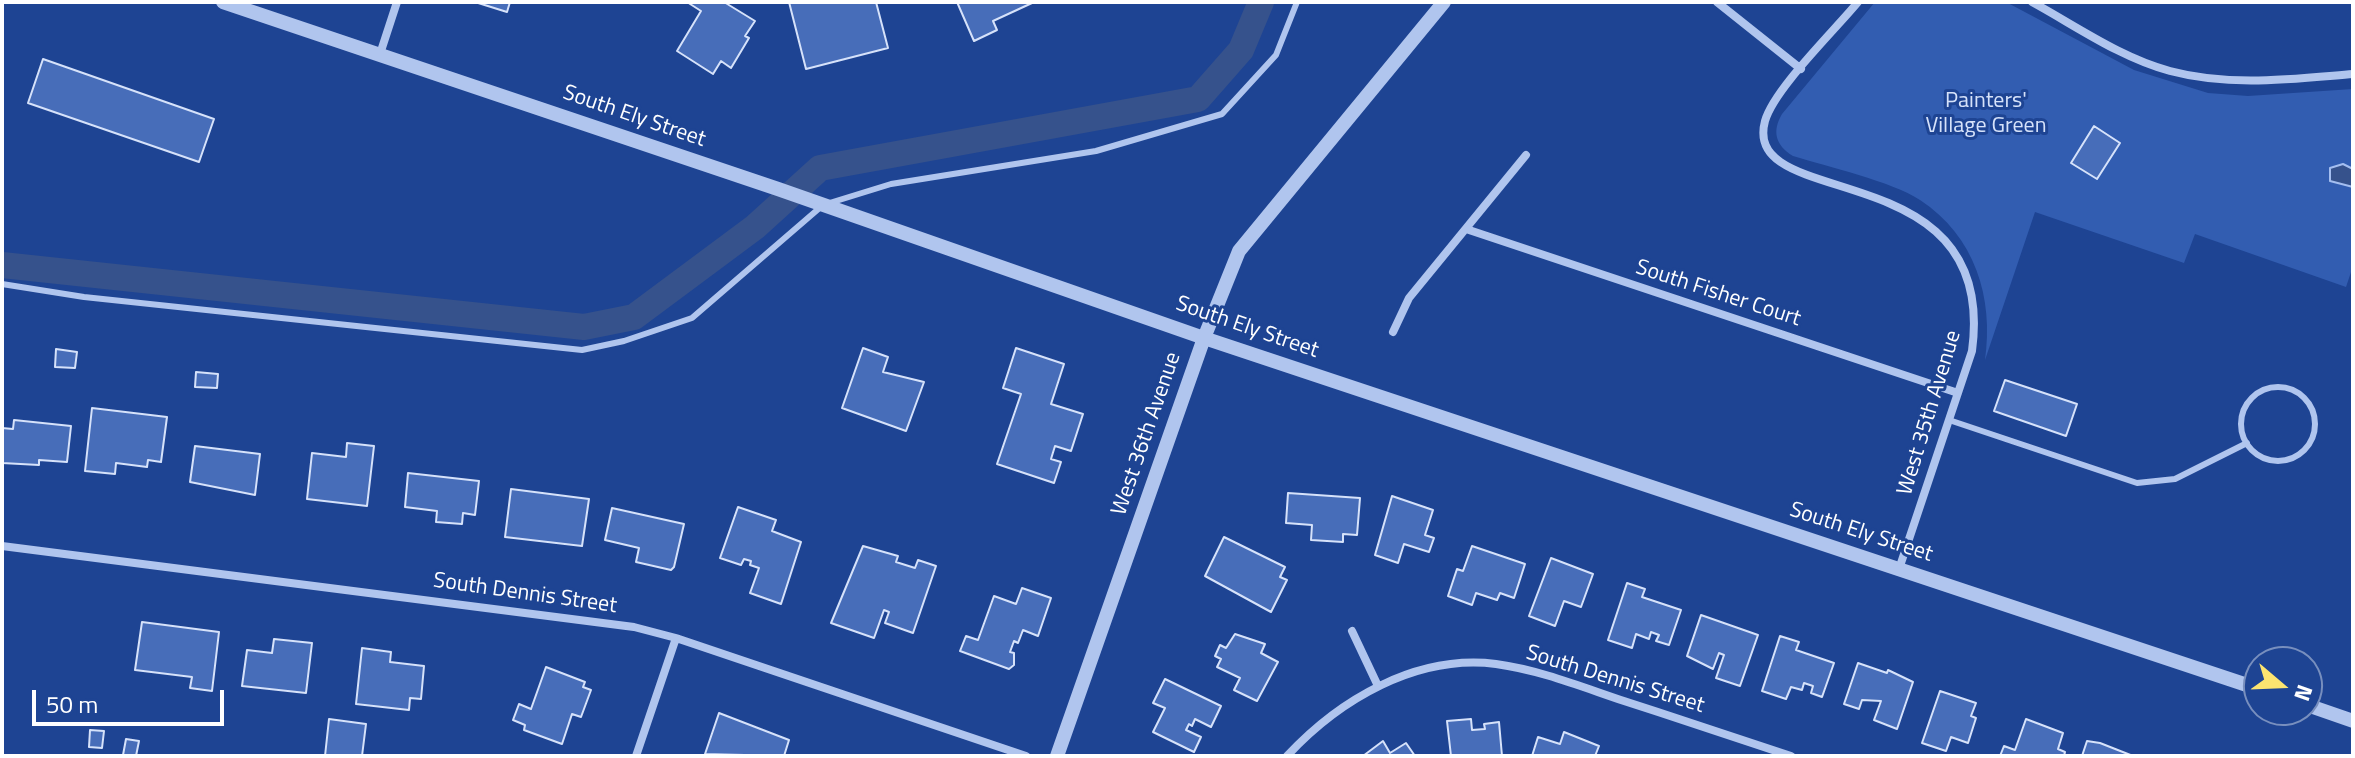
<!DOCTYPE html>
<style>
body{margin:0}
#map{position:relative;width:2355px;height:758px;overflow:hidden;background:#1e4493;font-family:"Titillium Web",sans-serif}
canvas{display:block}
.frame{position:absolute;inset:0;border:4px solid #fff;pointer-events:none}
.north{position:absolute;left:2243px;top:646px;width:80px;height:80px;box-sizing:border-box;background:#1e4493;border:2px solid #788fbe;border-radius:50%;rotate:109deg;font-size:22px;font-weight:700;line-height:32px;text-align:center;color:#fff}
.north::after{content:'';display:block;margin:auto;width:28px;height:36px;background:#fce470;clip-path:polygon(50% 0,100% 100%,50% 72%,0 100%)}
.scale{position:absolute;left:32px;top:690px;width:192px;height:36px;box-sizing:border-box;border:4px solid #fff;border-top:0;padding-left:10px;font-size:24px;line-height:28px;white-space:nowrap;color:#fff;-webkit-text-stroke:6px #1e4493;paint-order:stroke}
</style>
<div id="map">
<canvas width="2355" height="758"></canvas>
<div class="frame"></div>
<div class="north">N</div>
<div class="scale">50 m</div>
</div>
<script>
const ctx = document.querySelector('canvas').getContext('2d');
ctx.lineJoin = 'round';
function fillPath(path, color) { ctx.fillStyle = color; ctx.fill(path, 'evenodd'); }
function trace(path, color, width, dash) { ctx.strokeStyle = color; ctx.lineWidth = width; ctx.lineCap = dash ? 'butt' : 'round'; ctx.setLineDash(dash || []); ctx.stroke(path); }
function write(font, color, halo, rows, align = 'center') {
  ctx.font = font + ' "Titillium Web",sans-serif'; ctx.lineWidth = 6; ctx.setLineDash([]); ctx.textBaseline = 'middle'; ctx.strokeStyle = halo; ctx.fillStyle = color; for (const [text, x, y, turn = 0] of rows) {
    ctx.save(); ctx.translate(x, y); ctx.rotate((+turn || 0) * Math.PI / 180); ctx.textAlign = isNaN(turn) ? turn : align; if (halo) ctx.strokeText(text, 0, 0); ctx.fillText(text, 0, 0); ctx.restore();
  }
}
fillPath(new Path2D(`
 M1875 2H2006L2134 70 2208 93 2248 96 2353 89V266L2346 287 2195 234 2184 263 2035 212 1985 360C1994 298 1975 236 1920 200 1891 181 1828 167 1793 156 1775 145 1772 131 1782 114Z`), '#325db1');
const water = new Path2D(`
 M2343 164 2353 169V187L2330 181V168Z`);
fillPath(water, '#36528c');
trace(water, '#a4bef0', 2);
trace(new Path2D(`
 M2 265 584 327 634 317 755 227 820 168 1198 99 1241 50 1261 2`), '#36528c', 26);
const building = new Path2D(`
 M475 2H510L507 12Z
 M724 2 755 21 745 36 749 38 731 68 721 61 713 74 677 51 701 11 687 2Z
 M789 2H876L888 48 806 69Z
 M957 2H1031L1032 3 993 21 997 30 974 41Z
 M43 59 214 119 199 162 28 103Z
 M2094 126 2120 143 2097 179 2071 163Z
 M863 348 888 357 883 372 924 382 906 431 842 408Z
 M1016 348 1064 364 1051 404 1083 414 1071 451 1055 446 1051 459 1061 462 1054 483 997 464 1021 394 1003 388Z
 M56 349 77 352 75 368 55 367Z
 M196 372 218 374 217 388 195 387Z
 M2005 380 2077 404 2066 436 1994 411Z
 M92 408 167 417 161 462 148 460 147 467 116 463 115 474 85 471Z
 M14 420 71 426 67 462 39 460V465L2 463V428L13 429Z
 M347 443 374 446 367 506 307 499 312 453 346 457Z
 M195 446 260 454 255 495 190 482Z
 M408 473 479 481 475 515 463 513 462 524 436 522 437 511 405 507Z
 M511 489 589 499 582 546 505 537Z
 M1288 493 1360 498 1357 535 1343 534V542L1311 540 1312 525 1286 523Z
 M1392 496 1433 510 1425 535 1434 538 1429 552 1404 544 1398 563 1375 555Z
 M738 507 776 520 772 531 801 542 781 604 750 593 759 568 750 565 751 561 744 559 741 565 720 558Z
 M612 508 684 524 674 567 671 570 636 562 639 548 605 540Z
 M1224 537 1285 567 1280 577 1287 580 1271 612 1205 576Z
 M863 546 898 556 896 562 915 568 918 560 936 566 913 633 885 623 889 612 884 610 874 638 831 623Z
 M1472 546 1525 564 1514 598 1500 593 1497 600 1476 593 1472 605 1448 596 1457 569 1463 571Z
 M1551 558 1593 574 1581 607 1564 601 1555 626 1529 616Z
 M1627 583 1645 589 1642 597 1681 610 1669 645 1656 641 1659 635 1651 632 1649 639 1636 634 1632 648 1608 640Z
 M1022 588 1051 598 1038 636 1023 630 1018 643 1014 641 1010 652 1014 653V665L1009 669 960 651 966 636 978 640 994 596 1016 604Z
 M1701 615 1758 635 1740 686 1716 678 1724 655 1719 653 1713 669 1687 656Z
 M142 622 219 632 212 691 190 688 192 677 135 670Z
 M1235 634 1265 644 1261 653 1278 662 1257 701 1234 690 1240 678 1217 667 1221 659 1215 656 1220 645 1226 648Z
 M1780 636 1799 642 1796 650 1834 663 1822 697 1811 693 1813 686 1804 683 1802 690 1791 687 1786 699 1762 691Z
 M274 639 312 643 306 693 242 686 247 650 272 653Z
 M362 648 391 652 390 662 424 666 421 699 410 698 409 710 356 704Z
 M1858 663 1887 673 1888 670 1913 682 1897 729 1874 720 1881 701 1862 700 1859 709 1844 704Z
 M546 667 585 682 583 687 591 690 581 717 572 714 562 744 524 730 525 725 513 720 519 704 531 709Z
 M1165 679 1221 706 1211 727 1195 719 1192 726 1189 724 1186 730 1201 737 1194 752 1153 732 1165 708 1153 703Z
 M1940 691 1976 703 1971 716 1976 718 1968 743 1951 737 1946 751 1922 743Z
 M719 713 789 740 784 756 705 754Z
 M329 719 366 724 362 756H325Z
 M1471 719 1472 730 1485 729 1484 724 1499 722 1502 756H1451L1447 721Z
 M2026 719 2063 733 2058 749 2065 752 2064 756H2000L2004 746 2015 750Z
 M90 730 104 731 102 748 89 747Z
 M1564 732 1599 746 1595 756H1532L1538 737 1560 744Z
 M126 739 139 741 136 756 123 755Z
 M1383 741 1390 753 1406 743 1415 756H1363Z
 M2087 741 2100 743 2133 756H2082Z`);
fillPath(building, '#476db9');
trace(building, '#d6e2fa', 2);
trace(new Path2D(`
 M2 284 84 297 582 350 624 341 692 318 823 205 891 184 1096 151 1222 114 1276 55 1297 2
 M2241 424a37 37 0 1 1 74 0a37 37 0 1 1-74 0Z
 M1949 420 2137 483 2175 479 2247 443`), '#b0c5ee', 6);
trace(new Path2D(`
 M1717 2 1801 69
 M1858 2C1835 30 1774 89 1765 121 1740 214 1999 150 1972 351L1899 569
 M2032 2C2076 26 2121 58 2170 71 2230 87 2292 79 2353 74
 M380 54 397 2
 M1466 229 1958 393
 M1393 332 1409 298 1526 155
 M2 546 634 627 676 638 1026 756
 M1352 631 1378 686
 M636 756 676 638
 M1287 756C1339 700 1416 654 1496 664 1540 670 1582 687 1624 701 1680 719 1736 738 1791 756`), '#b0c5ee', 8);
trace(new Path2D(`
 M223 2 778 189 1204 338 2259 689
 M2307 705 2353 721
 M1057 756 1204 338 1239 251 1444 2`), '#b0c5ee', 14);
write('22px', '#d6e2fa', '#1e4493', [
 ["Painters'",1986,102],
 ["Village Green",1986,127]
]);
write('22px', '#fff', '#1e4493', [
 ["South Ely Street",634,117,19],
 ["South Fisher Court",1718,294,18],
 ["South Ely Street",1247,328,19],
 ["West 35th Avenue",1930,413,-73],
 ["West 36th Avenue",1147,434,-71],
 ["South Ely Street",1861,533,18],
 ["South Dennis Street",525,594,8],
 ["South Dennis Street",1615,680,17]
]);
</script>
